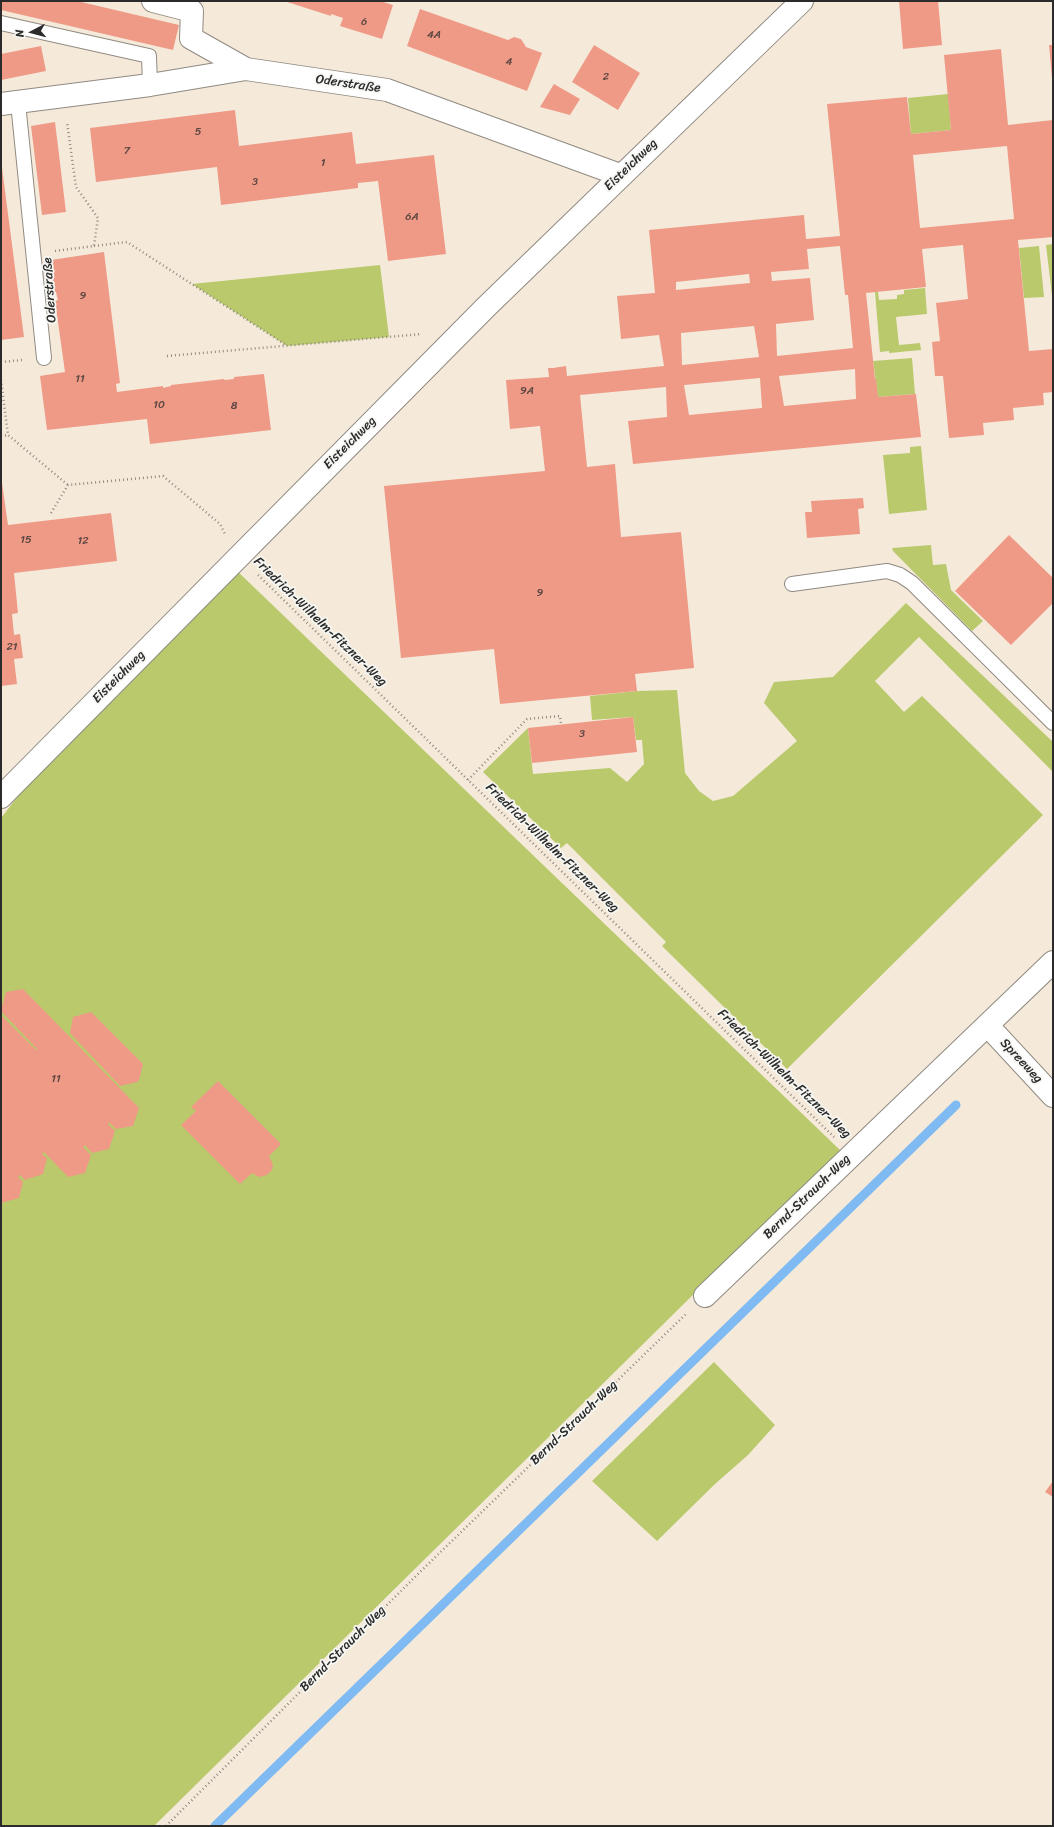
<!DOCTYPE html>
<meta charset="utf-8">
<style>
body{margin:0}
#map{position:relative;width:1054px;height:1827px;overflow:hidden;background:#f5eada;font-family:Sriracha,sans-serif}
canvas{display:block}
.frame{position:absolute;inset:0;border:2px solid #2b2b2b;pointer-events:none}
.north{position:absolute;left:12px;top:12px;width:40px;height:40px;-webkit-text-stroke:3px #f6f6f2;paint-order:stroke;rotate:264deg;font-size:11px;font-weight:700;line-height:16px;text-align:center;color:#2b2b2b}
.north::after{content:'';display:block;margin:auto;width:14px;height:18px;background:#2b2b2b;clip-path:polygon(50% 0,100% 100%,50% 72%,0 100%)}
</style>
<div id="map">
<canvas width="1054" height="1827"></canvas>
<div class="frame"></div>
<div class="north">N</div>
</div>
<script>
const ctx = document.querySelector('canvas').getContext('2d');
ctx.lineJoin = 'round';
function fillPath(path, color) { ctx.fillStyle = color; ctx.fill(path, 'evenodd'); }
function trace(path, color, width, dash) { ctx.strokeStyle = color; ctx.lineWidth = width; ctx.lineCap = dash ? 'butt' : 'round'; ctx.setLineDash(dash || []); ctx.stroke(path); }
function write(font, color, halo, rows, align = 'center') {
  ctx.font = font + ' Sriracha,sans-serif'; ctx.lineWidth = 3.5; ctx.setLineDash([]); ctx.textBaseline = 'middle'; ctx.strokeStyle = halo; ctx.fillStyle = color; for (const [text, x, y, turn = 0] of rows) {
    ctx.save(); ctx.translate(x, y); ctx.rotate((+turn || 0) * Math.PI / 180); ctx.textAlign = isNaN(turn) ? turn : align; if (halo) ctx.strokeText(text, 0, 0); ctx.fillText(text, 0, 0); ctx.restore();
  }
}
fillPath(new Path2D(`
 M948 94 951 130 911 134 908 98Z
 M1053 244V304L1046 245Z
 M1039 246 1044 297 1024 298 1019 248Z
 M380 265 389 337 287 346 192 284Z
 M925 288 927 314 896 317 899 345 920 343 921 350 889 353V351L880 352 875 292H878L879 300 897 299V295L904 294V290Z
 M912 358 915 394 878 397 873 361Z
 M921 446 927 510 889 514 883 455 910 453V447Z
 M931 545 933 565 946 564 951 590 983 621 972 631 893 551 892 548Z
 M234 568 840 1150 154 1826H1V818L25 787Z
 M906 603 1053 742V772L919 637 875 681 904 712 922 696 1043 815 787 1069 662 946 666 942 567 843 561 848 483 772 528 728 533 774 610 768 627 782 644 764 642 740H636L633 717 592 720 590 696 637 691 677 690 685 773 699 791 713 801 733 796 797 741 764 703 774 682 833 677Z
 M714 1362 775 1425 748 1455 715 1484 657 1541 592 1481Z`), '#b9c96c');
trace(new Path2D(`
 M215 1826 956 1105`), '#7fbbf2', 9);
fillPath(new Path2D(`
 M1 1H77L179 25 173 50 1 10Z
 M284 1H380L393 5 382 39 340 26 343 18 331 14V16Z
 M899 1H938L942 45 903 49Z
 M420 9 508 40 514 37 521 39 526 47 542 53 527 91 407 46Z
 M594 45 640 73 618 110 572 82Z
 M1049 45H1053V78H1052Z
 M41 46 46 71 1 80V54Z
 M1001 49 1008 125 1053 120V237L1018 240 1029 351 1053 349V392L1043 393 1044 405 1013 408 1014 420 983 423 984 435 949 438 943 376H935L932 342 940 341 936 303 968 299 963 245 922 249 926 287 866 293 875 379H876L878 397 916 394 921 437 633 464 628 421 667 417 666 387 580 395 587 467 615 464 621 537 681 532 694 668 635 674 637 691 500 704 494 649 401 658 384 486 545 471 540 426 510 429 506 380 549 377 548 368H553L566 366 567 376 664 366 659 335 621 339 617 296 655 293 649 230 804 215 806 239 840 236 827 104 907 97 911 134 951 130 944 55ZM1007 146 1014 219 920 228 913 155ZM840 246 845 295H848L853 348 777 356 776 324 814 320 810 278 772 281 771 272 809 269 807 249ZM749 274 750 283 676 290V282ZM754 326 759 357 682 365 681 333ZM855 369 856 399 784 406 779 376ZM760 378 762 408 689 415 684 385Z
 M554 84 580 99 570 115 540 107Z
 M235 110 239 146 352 132 356 164 434 155 446 254 388 261 378 181 358 183V188L221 205 217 167 96 182 90 128Z
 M55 122 66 212 42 215 31 126Z
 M1 160 24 337 1 340Z
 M104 252 120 383 116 384 117 392 163 386V388L171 386V385L224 379 225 380 234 379V377L264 374 271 430 150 444 147 419 47 430 40 376 65 372 55 301 58 300 56 292H54L51 260Z
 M1 476 8 525 111 513 117 561 14 573 18 613 12 614 14 635 20 634 23 658 14 659 17 684 1 686Z
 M863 498 864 508 858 509 860 534 807 538 805 512H812L811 501Z
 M1009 535 1053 578V603L1011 645 955 591Z
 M633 717 637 752 532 763 528 728Z
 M23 989 139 1108 133 1126 116 1129 109 1122 108 1124 115 1131 109 1149 92 1153 85 1145 83 1147 91 1155 85 1173 68 1177 44 1152 42 1154 47 1158 43 1174 25 1180 20 1175 18 1177 23 1182 19 1198 1 1203V1015L36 1050 37 1049 1 1011 6 992Z
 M91 1012 143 1064 139 1080 137 1082 120 1086 70 1033 73 1017Z
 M218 1081 281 1144 269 1156 273 1165 272 1170 267 1175 259 1177 252 1173 240 1184 181 1125 196 1111 191 1107Z
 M1053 1481V1497L1045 1492Z`), '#ef9a87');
const lane = new Path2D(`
 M1 23 149 56 150 85
 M18 103 44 358
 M792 584 887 571 900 575 912 583 1053 723`);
const street = new Path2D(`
 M153 1 192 11 191 38 246 69
 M1 104 150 85 246 69 387 90 620 175
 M1 797 486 307 802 1
 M988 1026 1053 1096
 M705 1296 1053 962`);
trace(lane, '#908a82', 16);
trace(street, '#908a82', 24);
trace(new Path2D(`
 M94 246 127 242 286 345
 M55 251 94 246 98 218 76 187 67 122
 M167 356 422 334
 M1 362 22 360
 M1 380 8 435 68 485
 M1 436 8 435
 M51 513 68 485 163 476 220 524 225 534
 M258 575 834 1137
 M468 780 527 719 560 716 561 724
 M166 1826 421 1571 687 1313`), '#908a82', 2.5, [1, 3]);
trace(lane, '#fff', 14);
trace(street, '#fff', 22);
write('11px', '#5c4742', null, [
 ["6",364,22],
 ["4A",434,35],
 ["4",509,62],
 ["2",606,77],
 ["5",198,132],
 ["7",127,151],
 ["1",323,163],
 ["3",255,182],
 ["6A",412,217],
 ["9",83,296],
 ["11",80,379],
 ["9A",527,391],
 ["10",159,405],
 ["8",234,406],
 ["15",26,540],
 ["12",83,541],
 ["9",540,593],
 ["21",12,647],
 ["3",582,734],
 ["11",56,1079]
]);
write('13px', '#2b2b2b', '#f6f6f2', [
 ["Oderstraße",348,84,8],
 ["Eisteichweg",631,165,-44],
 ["Oderstraße",50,290,-94],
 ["Eisteichweg",350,443,-45],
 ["Friedrich-Wilhelm-Fitzner-Weg",320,622,44],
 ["Eisteichweg",119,677,-45],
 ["Friedrich-Wilhelm-Fitzner-Weg",552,848,44],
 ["Spreeweg",1021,1061,47],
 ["Friedrich-Wilhelm-Fitzner-Weg",784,1074,44],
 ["Bernd-Strauch-Weg",807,1197,-44],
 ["Bernd-Strauch-Weg",574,1423,-44],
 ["Bernd-Strauch-Weg",343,1649,-45]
]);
</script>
